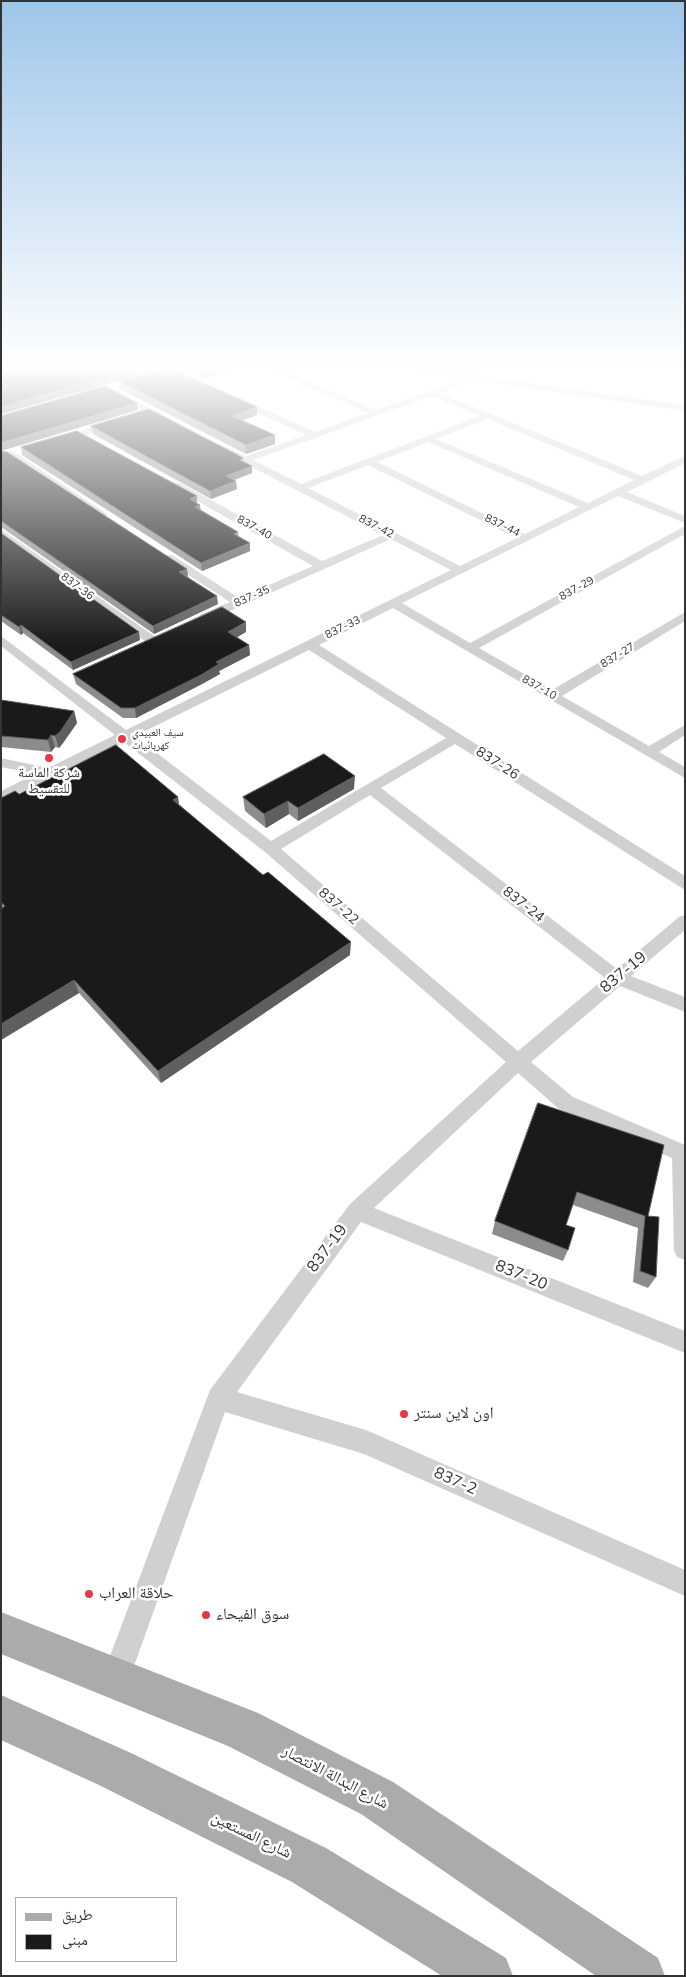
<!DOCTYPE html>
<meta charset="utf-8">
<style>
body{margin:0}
#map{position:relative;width:686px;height:1977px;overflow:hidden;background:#fff;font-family:"Nunito Sans","Noto Naskh Arabic",sans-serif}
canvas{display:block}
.frame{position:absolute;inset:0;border:2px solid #333;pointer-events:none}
.legend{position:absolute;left:15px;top:1897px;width:162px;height:65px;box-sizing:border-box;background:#fff;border:1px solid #adadad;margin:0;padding:6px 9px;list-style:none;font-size:15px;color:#333}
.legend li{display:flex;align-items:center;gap:10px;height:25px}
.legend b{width:25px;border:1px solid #adadad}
</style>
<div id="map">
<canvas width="686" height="1977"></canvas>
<div class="frame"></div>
<ul class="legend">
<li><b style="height:6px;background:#ababab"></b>طريق</li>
<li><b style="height:14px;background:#1a1a1a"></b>مبنى</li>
</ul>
</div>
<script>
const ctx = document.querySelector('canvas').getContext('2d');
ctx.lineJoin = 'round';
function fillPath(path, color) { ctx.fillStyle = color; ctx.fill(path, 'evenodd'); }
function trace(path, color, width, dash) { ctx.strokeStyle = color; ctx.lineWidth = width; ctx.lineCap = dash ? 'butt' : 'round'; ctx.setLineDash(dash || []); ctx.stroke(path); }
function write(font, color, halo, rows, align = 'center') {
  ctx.font = font + ' "Nunito Sans","Noto Naskh Arabic",sans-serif'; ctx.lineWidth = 5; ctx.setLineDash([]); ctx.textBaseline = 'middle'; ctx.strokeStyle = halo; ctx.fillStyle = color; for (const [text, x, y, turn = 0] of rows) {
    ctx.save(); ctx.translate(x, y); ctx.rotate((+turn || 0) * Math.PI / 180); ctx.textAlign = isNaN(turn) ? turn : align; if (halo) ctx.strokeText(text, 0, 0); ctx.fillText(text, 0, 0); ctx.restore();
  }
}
fillPath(new Path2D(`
 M105 368C118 367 152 366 162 373L158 376 109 371Z
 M266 368H277L376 410 463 379 406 371 402 368H422L685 405V411L474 380 440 393 642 476 685 456V463L627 492 685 516V523L618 496 402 603 470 643 685 526V534L479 648 552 690 685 612V621L562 696 649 746 685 725V735L659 752 685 767V778L393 608 319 645 685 876V890L455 744 381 788 617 969 679 917 685 915V930L631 976 685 997V1012L620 986 531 1062 573 1097 685 1145V1260L677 1257 674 1250 672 1158 559 1109 518 1073 374 1208 685 1331V1353L361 1222 237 1392 366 1430 685 1570V1596L364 1454 225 1412 129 1680 125 1690 115 1694 105 1690 101 1680 210 1390 350 1204 506 1062 265 852 124 742 1 802V791L35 774 1 767V758L48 768 115 735 1 646V636L126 730 451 570 391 539 208 621H200L198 618 200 615 230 602 164 559V555H172L239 598 313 566 172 487V483H180L322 561 383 535 219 450 217 448 222 445 246 456 306 435 234 402V398H240L315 432 368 413ZM432 396 480 416 301 484 253 460ZM488 419 634 480 588 503 436 439ZM428 442 579 507 525 534 377 462ZM368 465 517 538 460 566 308 488ZM309 650 446 738 271 841 135 736ZM370 795 605 978 518 1051 281 849Z
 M113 391H119L173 420 165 422 113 395Z
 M115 420 120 423 118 425 58 443 53 440Z
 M11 451 14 452 107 514 106 516H98L8 456 6 454Z
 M1 529 157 638 159 641 157 644H149L1 537Z`), '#d0d0d0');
fillPath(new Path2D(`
 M1 1612 258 1713 393 1782 658 1958 665 1976H596L361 1814 228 1746 1 1654Z
 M1 1695 131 1753 326 1848 506 1958 513 1976H442L292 1882 99 1785 1 1740Z`), '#ababab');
fillPath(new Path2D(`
 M125 368H171L257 407V415L243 420 275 435V444L246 454 120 389 119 381 161 369 155 370Z
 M182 368H227V372L204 379 183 370Z
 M91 426 243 458V461L252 466V473L234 480 237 489 211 499 93 434Z
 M21 447 197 503 201 510 238 532 239 537 250 551 202 571 22 455Z
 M1 451 187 569 188 577 218 604 154 634 1 527Z
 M1 533 140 640 73 670 23 633 21 635 1 621Z
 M246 632 237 637 249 645 250 655 219 671 220 674 202 684 136 718H123L76 684 73 674Z
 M1 700 74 711 77 723 63 743 59 748 55 747 51 752 1 747Z
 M354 789 298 821 289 814 266 828 245 811 243 797Z
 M19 794 180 805 350 955 161 1083 79 993 1 1040V798Z
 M538 1103 648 1216 656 1277 648 1288 633 1282 638 1228 573 1205 566 1225 568 1250 563 1261 492 1234 495 1221Z`), '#8c8c8c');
fillPath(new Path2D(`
 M155 368H171L155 370Z
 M218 368H227V372L204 379 203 372Z
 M134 369 135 376 1 414V407Z
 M137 403 138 410 1 451V443Z
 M257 407V415L233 424 232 416Z
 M275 435V444L246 454V445Z
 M252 466V473L226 483V476Z
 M236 481 237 489 211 499 210 491Z
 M197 496V504L190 499Z
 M200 505 201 513 195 507Z
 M250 543V551L202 571 201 563Z
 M187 569 188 577 179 572Z
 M217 596 218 604 154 634 153 626Z
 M246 622V632L229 642 228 632Z
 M21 625 23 633 21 635 19 627Z
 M139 632 140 640 73 670 71 662Z
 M249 645 250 655 219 671 220 674 202 684 136 718 135 708 216 662Z
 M74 711 77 723 63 743 59 748 55 736Z
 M51 735 55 747 51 752 48 740Z
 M355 776 354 789 298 821V808Z
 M178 797 180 810 173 800Z
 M288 801 289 814 266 828 264 814Z
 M351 942 350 955 161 1083 158 1071Z
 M74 980 79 993 1 1040V1024Z`), '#5f5f5f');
const building = new Path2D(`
 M1 368H123L134 369 1 407Z
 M166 368H170L257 407 232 416 275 435 246 445 119 381Z
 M193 368H218L203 372Z
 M105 386 137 403 1 443V416Z
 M149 409 236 454 243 458 240 460 252 466 226 476 236 481 210 491 91 426Z
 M77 431 197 496 190 499 200 505 195 507 238 532 234 534 250 543 201 563 21 447Z
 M1 451 7 452 187 569 179 572 217 596 153 626 1 521Z
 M1 533 139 632 71 662 21 625 19 627 1 615Z
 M222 607 246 622 228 632 249 645 216 662 219 664 201 675 135 708H121L73 674Z
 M1 700 74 711 60 732 55 736 51 735 48 740 1 736Z
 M116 745 178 797 173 800 263 875 268 872 351 942 158 1071 74 980 1 1024V909L5 906 1 902V798L15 791 19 794Z
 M324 754 355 776 298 808 288 801 264 814 243 797Z
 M538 1103 664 1145 648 1216 659 1217 656 1277 640 1271 645 1216 577 1192 566 1225 575 1228 568 1250 495 1221Z`);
fillPath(building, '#1a1a1a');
trace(building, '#5f5f5f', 1);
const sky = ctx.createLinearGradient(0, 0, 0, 645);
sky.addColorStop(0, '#9ec6ea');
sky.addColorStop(0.57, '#fff');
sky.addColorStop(1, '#ffffff00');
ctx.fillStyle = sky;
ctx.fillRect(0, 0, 686, 645);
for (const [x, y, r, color] of [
 [122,739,5,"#e63946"],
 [49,758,5,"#e63946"],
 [404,1414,5,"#e63946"],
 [89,1594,5,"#e63946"],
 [206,1615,5,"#e63946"]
]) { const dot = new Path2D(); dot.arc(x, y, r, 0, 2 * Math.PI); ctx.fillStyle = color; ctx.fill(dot); trace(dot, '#fff', 2); }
write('11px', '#333', '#fff', [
 ["837-44",502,526,26],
 ["837-42",376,527,27],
 ["837-40",254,528,29],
 ["837-36",77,587,36],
 ["837-29",577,589,-29],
 ["837-35",252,597,-24],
 ["837-33",343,628,-26],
 ["837-27",618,656,-31],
 ["837-10",539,688,30]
]);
write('11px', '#333', '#fff', [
 ["سيف العبيدي",132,733],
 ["كهربائيات",132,746]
], 'left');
write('14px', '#333', '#fff', [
 ["837-26",497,764,33],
 ["837-24",523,905,38],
 ["837-22",338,907,41]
]);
write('14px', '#333', '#fff', [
 ["شركة الماسة",49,774],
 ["للتقسيط",49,790]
]);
write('16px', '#333', '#fff', [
 ["837-19",624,973,-40],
 ["837-19",328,1249,-53],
 ["837-20",521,1276,22],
 ["837-2",455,1482,24],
 ["شارع البدالة الانتصار",335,1778,28],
 ["شارع المستعين",251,1836,26]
]);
write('16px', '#333', '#fff', [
 ["اون لاين سنتر",414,1414],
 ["حلاقة العراب",99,1594],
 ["سوق الفيحاء",216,1615]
], 'left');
</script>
